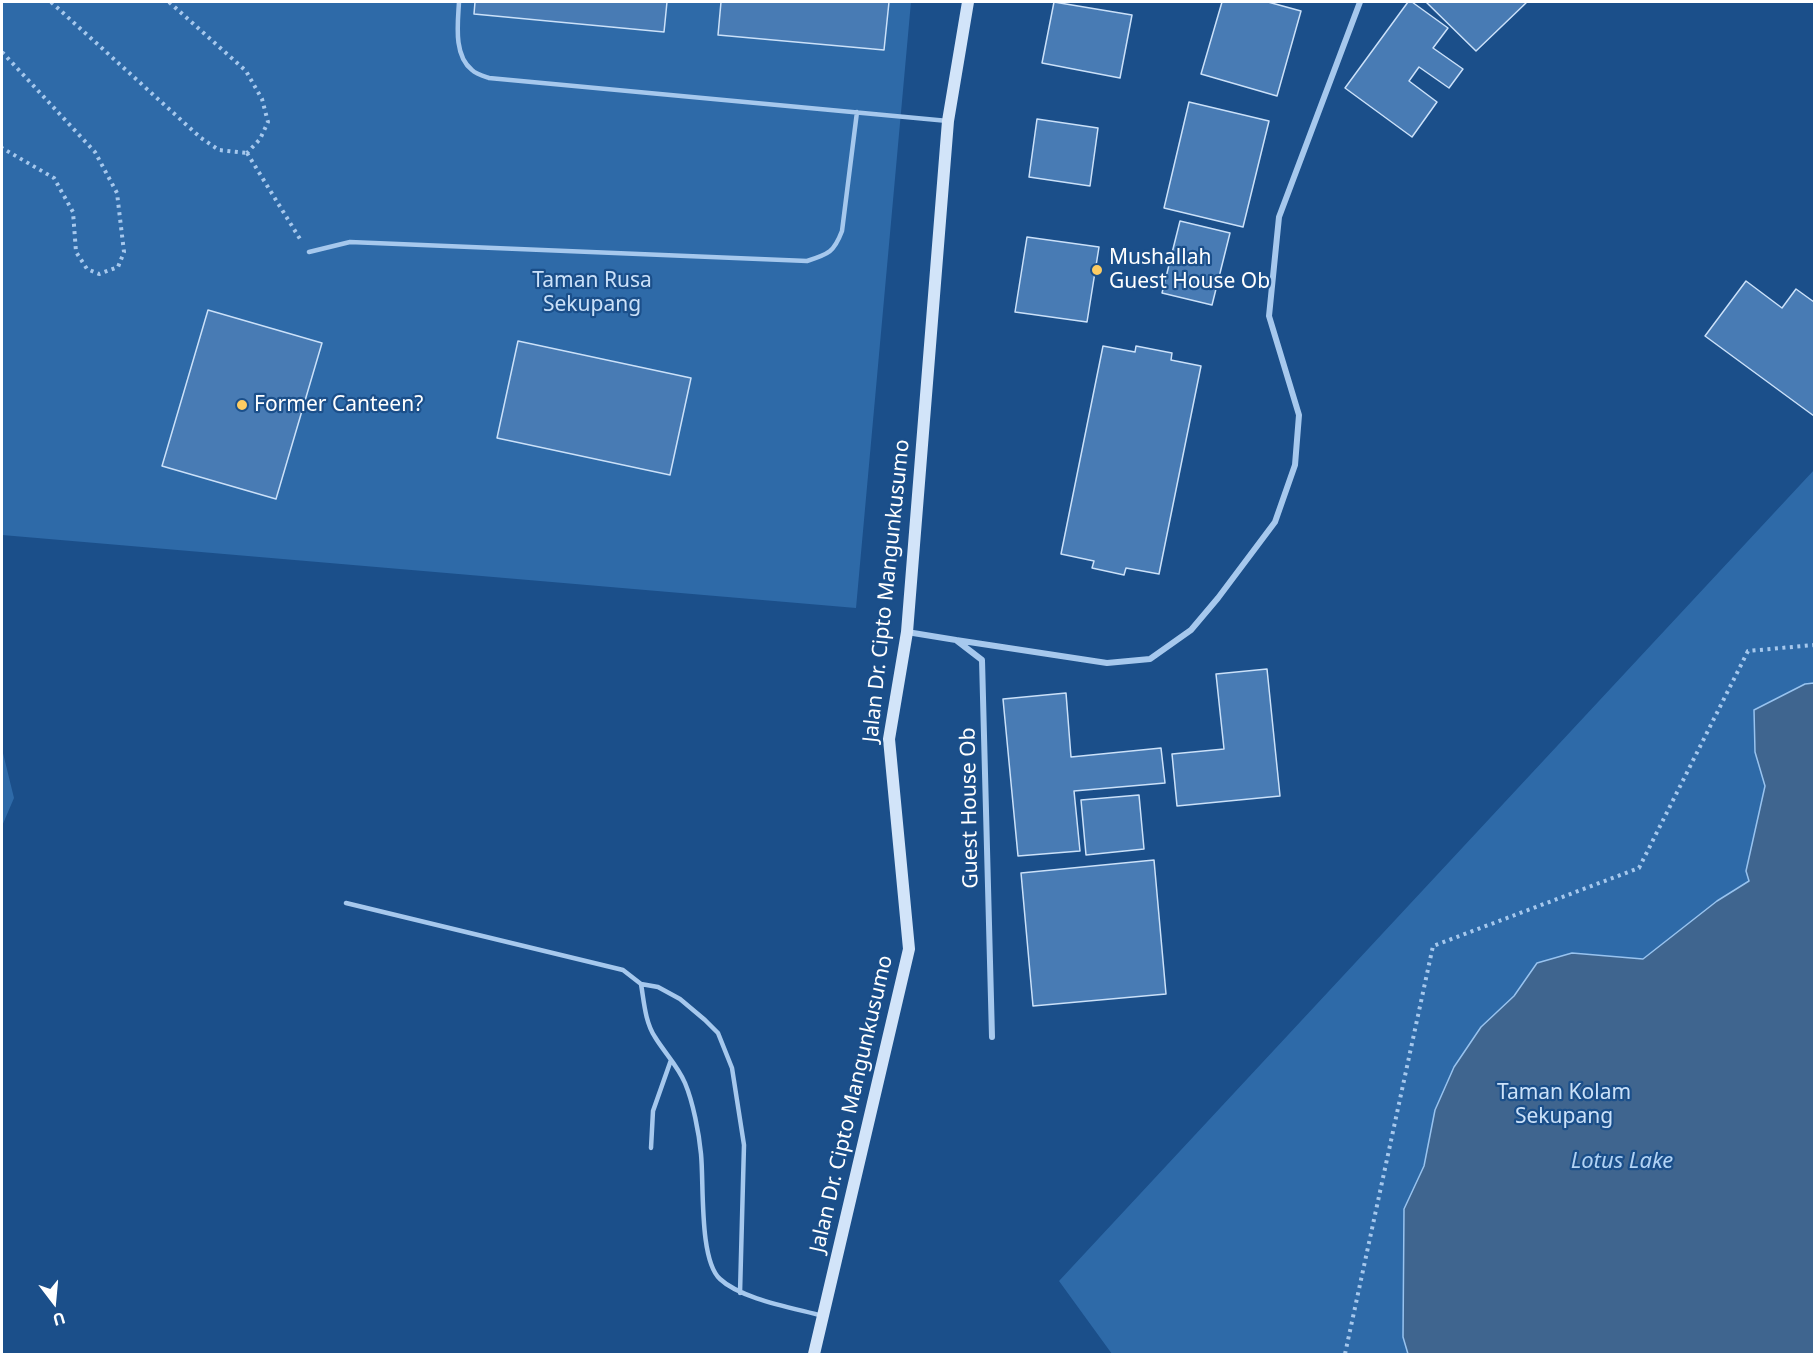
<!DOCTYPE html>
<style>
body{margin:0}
#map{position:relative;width:1816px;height:1356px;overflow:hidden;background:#1b4f8a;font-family:"Noto Sans",sans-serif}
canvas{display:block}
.frame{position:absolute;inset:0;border:3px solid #fff;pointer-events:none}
.north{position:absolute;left:24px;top:1272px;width:60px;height:60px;-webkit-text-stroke:4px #1b4f8a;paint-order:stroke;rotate:164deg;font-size:16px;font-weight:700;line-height:24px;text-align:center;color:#fff}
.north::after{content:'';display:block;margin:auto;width:21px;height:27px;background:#fff;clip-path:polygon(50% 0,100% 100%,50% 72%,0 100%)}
</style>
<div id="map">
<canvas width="1816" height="1356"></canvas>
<div class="frame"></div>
<div class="north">U</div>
</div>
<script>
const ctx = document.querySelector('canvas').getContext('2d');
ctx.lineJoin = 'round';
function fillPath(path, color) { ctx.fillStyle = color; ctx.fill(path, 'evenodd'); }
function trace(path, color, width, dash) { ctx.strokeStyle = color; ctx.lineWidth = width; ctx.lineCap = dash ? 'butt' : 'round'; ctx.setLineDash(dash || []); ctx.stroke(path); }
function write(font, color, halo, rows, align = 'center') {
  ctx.font = font + ' "Noto Sans",sans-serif'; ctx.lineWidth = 4.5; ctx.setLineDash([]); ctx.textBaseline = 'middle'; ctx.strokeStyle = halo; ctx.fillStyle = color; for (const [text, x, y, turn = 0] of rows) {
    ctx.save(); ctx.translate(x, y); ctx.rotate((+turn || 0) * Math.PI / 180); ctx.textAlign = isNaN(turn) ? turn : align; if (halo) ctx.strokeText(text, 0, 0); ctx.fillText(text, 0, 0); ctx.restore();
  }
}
fillPath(new Path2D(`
 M2 2H911L856 608 2 535Z
 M1814 470V1354H1112L1059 1281Z
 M2 749 14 798 2 826Z`), '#2e6aa8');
const water = new Path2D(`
 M1814 683V1354H1408L1403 1337 1404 1209 1424 1166 1435 1110 1454 1067 1481 1027 1514 996 1537 963 1572 953 1643 959 1717 901 1749 881 1746 871 1765 786 1755 752 1754 710 1805 684Z`);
fillPath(water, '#3f658f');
trace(water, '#98c3ef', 1.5);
const building = new Path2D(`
 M475 2H667L664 32 474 14Z
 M721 2H889L884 50 718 35Z
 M1054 2 1132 15 1120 78 1042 63Z
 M1222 2H1268L1301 11 1277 96 1201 74Z
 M1408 2H1412L1448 28 1433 48 1463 69 1449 88 1419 67 1409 81 1437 102 1412 137 1345 88Z
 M1426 2H1527L1476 51Z
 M1189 102 1269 121 1243 227 1164 208Z
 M1037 119 1098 128 1090 186 1029 177Z
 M1180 221 1230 233 1212 305 1162 293Z
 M1027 237 1099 247 1087 322 1015 312Z
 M1746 281 1782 308 1796 289 1814 302V416L1705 336Z
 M208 310 322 343 276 499 162 466Z
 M518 341 691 378 670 475 497 438Z
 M1103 346 1135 352 1136 346 1172 353 1171 360 1201 366 1159 574 1126 568 1124 575 1092 568 1094 561 1061 554Z
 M1267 669 1280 796 1177 806 1172 754 1224 749 1216 674Z
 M1066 693 1071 757 1161 748 1165 783 1074 791 1080 851 1018 856 1003 699Z
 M1139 795 1144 849 1086 855 1081 800Z
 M1154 860 1166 994 1033 1006 1021 873Z`);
fillPath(building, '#487bb4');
trace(building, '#cbe1f9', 1.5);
trace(new Path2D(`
 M51 2 201 138 219 150 247 153
 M169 2 246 71 262 99 268 122 260 139 247 153
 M2 52 95 152 117 193 124 252 118 267 99 274 87 269 76 252 73 212 54 178 2 148
 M247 153 300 239
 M1345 1354 1433 946 1639 868 1748 651 1814 645`), '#a6c8ed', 4, [3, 4.5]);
trace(new Path2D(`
 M459 2C458 22 453 55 472 70 476 74 483 76 489 78L948 121
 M309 252 350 242 807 261C829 254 834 252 842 231L857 112
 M346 903 623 970 641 984C644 1001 645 1022 655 1037 664 1052 678 1066 685 1083 693 1102 699 1133 701 1154 704 1184 699 1260 720 1279 741 1299 794 1308 823 1316
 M641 984 658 987 680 999 705 1020 718 1033 732 1068 744 1145 740 1293
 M651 1148 653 1111 671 1060`), '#a6c8ed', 4.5);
trace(new Path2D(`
 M907 632 956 640 982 660 992 1037
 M956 640 1107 663 1150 659 1191 630 1218 598 1275 522 1295 465 1299 415 1269 316 1279 217 1360 2`), '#a6c8ed', 6);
trace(new Path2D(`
 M814 1354 909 949 889 739 907 632 948 121 968 2`), '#d2e4f9', 12);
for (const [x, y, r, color] of [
 [1097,270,6,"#fecc62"],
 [242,405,6,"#fecc62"]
]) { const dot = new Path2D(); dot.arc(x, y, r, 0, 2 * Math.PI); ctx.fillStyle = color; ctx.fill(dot); trace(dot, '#1b4f8a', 2); }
write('21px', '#fff', '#1b4f8a', [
 ["Mushallah",1109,258],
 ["Guest House Ob",1109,282],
 ["Former Canteen?",254,405]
], 'left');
write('21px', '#cbe1f9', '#1b4f8a', [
 ["Taman Rusa",592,281],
 ["Sekupang",592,305],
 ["Taman Kolam",1564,1093],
 ["Sekupang",1564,1117]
]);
write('21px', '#fff', '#1b4f8a', [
 ["Jalan Dr. Cipto Mangunkusumo",887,591,-84],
 ["Guest House Ob",970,808,-91],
 ["Jalan Dr. Cipto Mangunkusumo",852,1104,-77]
]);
write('italic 22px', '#b1d2f4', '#1b4f8a', [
 ["Lotus Lake",1622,1162]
]);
</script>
